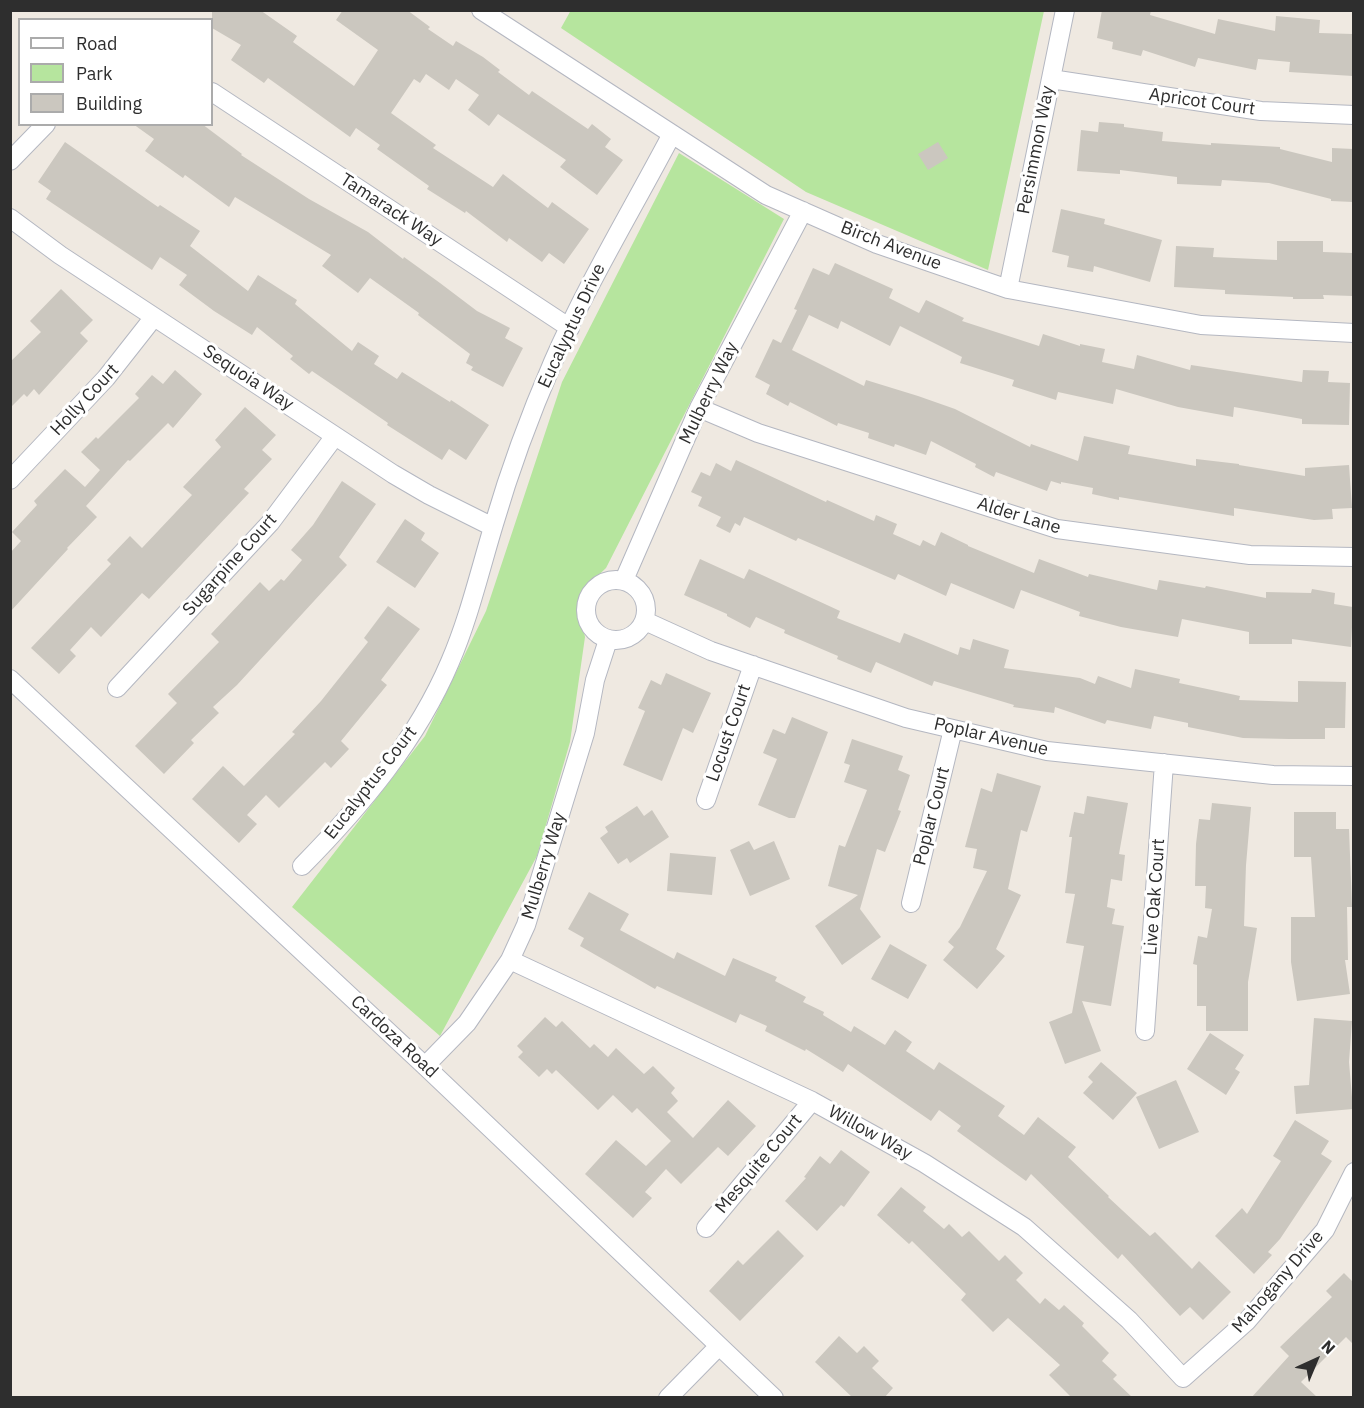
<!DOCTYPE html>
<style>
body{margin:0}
#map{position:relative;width:1364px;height:1408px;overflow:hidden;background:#efe9e1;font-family:"IBM Plex Sans",sans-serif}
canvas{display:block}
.frame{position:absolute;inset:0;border:12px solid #2e2e2e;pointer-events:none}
.legend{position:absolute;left:18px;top:18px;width:195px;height:108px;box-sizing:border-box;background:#fff;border:2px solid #ababab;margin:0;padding:8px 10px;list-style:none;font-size:18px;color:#2e2e2e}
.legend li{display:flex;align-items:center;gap:12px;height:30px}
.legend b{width:30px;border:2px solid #ababab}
.north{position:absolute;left:1286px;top:1330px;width:60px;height:60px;-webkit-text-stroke:4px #fff;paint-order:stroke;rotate:44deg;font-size:16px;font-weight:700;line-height:24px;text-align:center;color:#2e2e2e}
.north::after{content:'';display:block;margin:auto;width:21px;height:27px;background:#2e2e2e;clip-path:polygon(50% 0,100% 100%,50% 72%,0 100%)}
</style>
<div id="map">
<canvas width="1364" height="1408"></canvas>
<div class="frame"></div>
<ul class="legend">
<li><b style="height:8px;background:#fff"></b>Road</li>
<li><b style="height:16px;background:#b6e59e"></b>Park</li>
<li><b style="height:16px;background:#cbc7bf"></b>Building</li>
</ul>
<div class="north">N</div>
</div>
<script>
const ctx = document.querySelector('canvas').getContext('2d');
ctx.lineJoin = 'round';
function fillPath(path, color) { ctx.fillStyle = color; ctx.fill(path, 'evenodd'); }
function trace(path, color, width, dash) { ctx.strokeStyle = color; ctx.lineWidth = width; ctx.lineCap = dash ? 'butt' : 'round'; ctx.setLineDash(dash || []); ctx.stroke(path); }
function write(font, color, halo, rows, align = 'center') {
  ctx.font = font + ' "IBM Plex Sans",sans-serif'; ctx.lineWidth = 6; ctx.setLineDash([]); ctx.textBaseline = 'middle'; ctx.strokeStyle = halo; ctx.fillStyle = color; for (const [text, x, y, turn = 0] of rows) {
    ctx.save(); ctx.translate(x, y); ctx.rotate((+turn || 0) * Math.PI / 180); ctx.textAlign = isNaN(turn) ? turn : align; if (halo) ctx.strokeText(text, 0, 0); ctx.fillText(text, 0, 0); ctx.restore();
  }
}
fillPath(new Path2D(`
 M571 10 1044 11 988 270 806 192 561 28Z
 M679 153 784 219 606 568 582 591 579 607 585 637 570 742 537 856 440 1036 292 907 425 736 486 611 562 382Z`), '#b6e59e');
fillPath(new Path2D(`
 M212 10H260L297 36 293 42 354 86 378 50 336 20 343 10H407L430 27 428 29 453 46 456 41 483 57 500 70 498 72 529 95 532 91 588 129 592 124 611 139 605 147 623 160 597 195 560 167 566 160 498 114 489 126 468 110 479 95 456 79 449 90 426 74 420 83 414 79 391 113 436 145 433 148 493 187 503 174 548 208 552 202 589 229 564 264 549 253 542 262 509 238 507 242 466 211 465 213 427 189 429 186 377 149 380 145 356 128 350 137 268 78 264 83 231 60 241 45 212 28Z
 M1102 10H1151L1150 15 1215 34 1218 19 1275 31 1276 16 1320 20 1319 33 1353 34V76L1289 72 1290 62 1258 59 1256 70 1198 58 1195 67 1143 50 1141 56 1112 49 1113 42 1097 38Z
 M1099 122 1124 124V127L1163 132 1162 141 1211 145V143L1280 147V149L1332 162V148L1353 149V202L1331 201V199L1269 183 1222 180 1221 186 1177 184V177L1120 170V174L1077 171 1081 130 1098 132Z
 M133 124H202L242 154 241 155 309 199 368 232 403 259 404 257 440 283 477 311 510 328 505 338 523 348 503 387 471 370 473 367 466 363 470 354 418 315 419 313 370 278 358 293 322 266 331 255 235 197 229 207 185 175 183 178 145 151 154 139Z
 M65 142 158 207 160 205 200 231 190 246 248 291 258 275 297 300 295 304 352 351 358 342 379 356 374 364 397 379 402 372 450 402 451 400 489 425 466 460 449 449 442 460 387 425 388 423 312 371 309 374 290 359 293 356 257 327 252 335 214 311 179 285 187 275 160 257 152 270 46 199 51 191 38 182Z
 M938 142 948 158 928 170 918 154Z
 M1061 209 1105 219 1104 224 1162 240 1150 282 1094 266 1093 272 1067 267 1069 256 1052 252Z
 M1277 241H1323V252L1353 253V296L1323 295 1324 299H1293V297L1225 294V290L1174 287 1176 246 1214 248 1213 257 1277 260Z
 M835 263 893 289 889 298 919 313 926 300 964 318 962 321 1039 346 1043 334 1080 346V344L1105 349 1102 362 1134 369 1137 355 1190 370 1191 365 1302 382 1303 370 1329 371 1328 382 1350 383 1349 425 1302 424V419L1234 407 1233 417 1178 407 1116 389 1113 404 1058 392 1056 400 1012 386 1014 380 960 363 962 357 900 326 890 346 841 321 838 329 809 315 792 350 864 386 866 380 918 396 955 409 1030 447 1031 444 1078 461 1084 436 1130 446 1128 454 1196 466V459L1239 464V465L1305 476V468L1349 465 1352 508 1332 509 1333 519 1314 520 1234 508V516L1119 497V500L1092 494 1093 488 1061 482V484L1051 481 1047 491 996 472 994 477 975 467 976 464 931 441 926 455 895 444 894 447 868 438 869 433 838 423 837 426 790 402 788 406 766 394 770 385 755 377 773 339 781 343 797 310 794 309 813 268 829 275Z
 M61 289 93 320 80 333 88 341 39 395 34 389 27 397 24 394 10 408V362L41 332 30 321Z
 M175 370 202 394 173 428 168 423 130 461 128 460 86 506 97 517 67 548 68 549 10 612V553L21 541 12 532 37 505 34 501 65 469 85 487 100 470 81 452 96 437 98 439 139 398 135 394 152 375 163 384Z
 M245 407 276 435 262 450 272 459 244 489 249 493 149 599 142 593 101 637 91 627 70 650 76 656 59 674 31 648 111 564 107 560 130 536 142 548 192 495 183 487 221 447 215 440Z
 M736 460 826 502 827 500 874 521 876 515 897 524 893 534 920 546 923 540 935 546 941 532 968 545V546L1034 573 1039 559 1088 577 1089 574 1157 590 1159 580 1205 588 1206 586 1266 598V592L1311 593 1312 589 1335 593 1334 604 1353 607 1351 647 1292 639V644H1249V632L1182 619 1178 637 1121 627 1079 616 1080 612 1021 590 1014 609 951 583 946 596 898 574 895 580 798 538 796 541 744 517 740 526 735 523 730 533 716 526 721 517 698 506 702 497 691 492 701 472 710 476 716 463 731 471Z
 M342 481 376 504 339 557 347 565 237 685 213 707 219 713 191 740 194 743 164 774 135 746 177 703 168 694 219 642 211 634 260 582 269 591 281 579 284 581 302 560 291 550 313 525Z
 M405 519 425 533 421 540 439 553 415 588 376 562Z
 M700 559 744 579 749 569 840 611 837 618 900 643 904 633 958 655 960 647 970 650 973 639 1009 650 1004 668 1080 678 1095 684 1098 676 1131 688 1135 669 1180 679 1179 683 1240 696 1239 700 1298 702V681L1346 682 1345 728H1325V739H1289L1243 738 1188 727V723L1154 716 1151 729 1107 720 1105 724 1055 707 1054 713 1013 707 1014 705 934 681 932 686 876 662 871 673 837 659 838 656 784 633 785 630 756 617 750 628 727 616V614L684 595Z
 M388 606 420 629 381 680 387 685 341 741 349 749 331 768 325 762 279 808 266 795 247 815 257 824 239 843 192 799 223 766 244 786 295 734 292 732 321 701 368 642 364 638Z
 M666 673 711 693 693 733 683 728 662 781 623 765 645 711 638 708 651 680 661 685Z
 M792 717 828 732 795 818H789L758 805 777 759 763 753 773 729 785 734Z
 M852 739 903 756 898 770 910 775 898 810 901 811 885 852 877 849 860 909 881 937 842 965 815 926 858 895 828 886 839 845 845 847 867 790 844 782 850 765 844 763Z
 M997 773 1041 786 1027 832 1021 830 1008 889 1021 895 996 949 1005 956 977 989 943 960 954 947 948 942 960 927 987 871 973 868 977 849 965 847 981 788 992 792Z
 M1087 796 1128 803 1119 854 1125 855 1122 881 1111 879 1107 907 1115 909 1112 924 1124 926 1111 1006 1082 1001 1101 1051 1065 1064 1049 1022 1072 1013 1084 946 1066 943 1075 894 1065 893 1072 837H1069L1074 812 1084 814Z
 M1212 803 1251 807 1246 865 1244 926 1257 928 1248 982V1031H1206V1006H1197V965L1193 964 1198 936 1207 938 1212 909 1205 908 1206 886H1195L1196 844 1199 819 1210 820Z
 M637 806 644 816 652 810 669 837 630 863 627 858 618 864 600 838 608 832 605 827Z
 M1294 812H1336V829H1349L1352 907H1347L1348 960H1345L1350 994 1297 1001 1291 962V917H1315L1311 857H1294Z
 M749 841 754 850 774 841 790 879 750 896 730 850Z
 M670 853 716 857 712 895 667 891Z
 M589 892 629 914 620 930 674 959 677 952 725 976 733 958 777 977 775 981 806 997 803 1002 824 1012 823 1015 851 1032 854 1026 885 1045 895 1030 912 1042 906 1051 934 1070 939 1062 1005 1106 998 1116 1024 1135 1038 1117 1076 1147 1068 1157 1109 1196 1108 1197 1150 1236 1155 1232 1192 1269 1199 1261 1231 1292 1203 1320 1190 1307 1180 1316 1122 1254 1118 1259 1031 1174 1026 1181 957 1131 961 1126 939 1110 931 1121 848 1064 843 1072 806 1049 805 1051 765 1031 767 1026 740 1014 736 1023 657 986 655 989 580 946 584 938 568 929Z
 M890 944 927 965 908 999 871 979Z
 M545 1017 556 1027 562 1021 590 1048 594 1044 608 1057 616 1048 644 1074 653 1066 675 1088 671 1093 678 1101 667 1112 693 1138 728 1100 756 1126 728 1156 718 1147 681 1184 666 1169 645 1192 652 1198 633 1218 585 1174 616 1140 646 1166 671 1141 637 1108 632 1113 613 1095 598 1110 556 1070 552 1074 547 1069 539 1077 518 1057 523 1052 517 1046Z
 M1314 1018 1352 1021 1349 1062 1353 1109 1296 1114 1294 1086 1309 1085Z
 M1210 1033 1244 1055 1235 1069 1240 1072 1226 1095 1187 1069Z
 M1101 1062 1137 1093 1113 1120 1083 1093 1093 1082 1088 1077Z
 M1176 1080 1199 1132 1159 1149 1136 1097Z
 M1295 1120 1329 1141 1321 1154 1332 1161 1280 1239 1268 1252 1272 1255 1254 1274 1215 1236 1242 1208 1247 1214 1281 1161 1273 1156Z
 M841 1150 870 1172 844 1207 841 1205 817 1231 785 1201 806 1178 804 1177 820 1156 830 1164Z
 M901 1187 926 1207 923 1211 944 1229 949 1224 962 1237 969 1231 999 1261 1005 1255 1023 1273 1016 1280 1040 1304 1045 1298 1059 1310 1064 1305 1084 1323 1082 1326 1109 1353 1102 1361 1117 1375 1113 1379 1133 1398H1072L1049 1375 1060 1365 1008 1318 993 1332 961 1300 966 1294 912 1241 909 1244 877 1215Z
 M778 1230 804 1256 740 1321 709 1291 738 1260 743 1265Z
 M1344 1273 1353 1282V1344L1346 1337 1301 1382 1318 1398H1251L1289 1356 1280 1347 1332 1297 1326 1291Z
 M839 1336 857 1353 864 1346 879 1361 872 1368 893 1388 884 1398H853L815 1362Z`), '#cbc7bf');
const street = new Path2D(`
 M481 10 766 195 877 244 1008 289 1201 325 1354 333
 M1051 79 1261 111 1354 115
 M212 92 570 328
 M10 161 46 124
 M10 218 60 255 393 474 429 495 493 527
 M1008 289 1065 10
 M699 408 758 433 1057 529 1250 555 1354 557
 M10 480 106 378 154 317
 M586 610a30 30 0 1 1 60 0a30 30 0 1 1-60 0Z
 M624 580 699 408 803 211
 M645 621 711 651 906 718 1047 751 1273 775 1354 776
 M10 679 425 1066 774 1398
 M117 688 270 523 335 436
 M706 800 753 665
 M302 866C361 806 417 740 450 662 469 618 480 570 494 524 510 469 530 415 553 362 587 284 632 210 672 134
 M911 903 953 729
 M510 960 812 1101 924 1163 1024 1227 1129 1320 1183 1378 1247 1321 1325 1230 1354 1172
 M1145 1031 1164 763
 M425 1066 467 1023 510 960 526 925 585 733 595 680 608 640
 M706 1228 812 1101
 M668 1398 719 1346`);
trace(street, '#b4b7c1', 20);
trace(street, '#fff', 18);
write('18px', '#2e2e2e', '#fff', [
 ["Apricot Court",1202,102,8],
 ["Persimmon Way",1036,150,-79],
 ["Tamarack Way",391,210,33],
 ["Birch Avenue",891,246,21],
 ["Eucalyptus Drive",572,326,-65],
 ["Sequoia Way",248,378,33],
 ["Mulberry Way",709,393,-64],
 ["Holly Court",85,400,-47],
 ["Alder Lane",1019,516,17],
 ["Sugarpine Court",230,565,-48],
 ["Locust Court",729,733,-71],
 ["Poplar Avenue",991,737,13],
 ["Eucalyptus Court",371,783,-52],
 ["Poplar Court",932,816,-76],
 ["Mulberry Way",544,866,-73],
 ["Live Oak Court",1155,897,-86],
 ["Cardoza Road",394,1037,43],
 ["Willow Way",870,1133,29],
 ["Mesquite Court",759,1164,-50],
 ["Mahogany Drive",1278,1282,-49]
]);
</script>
